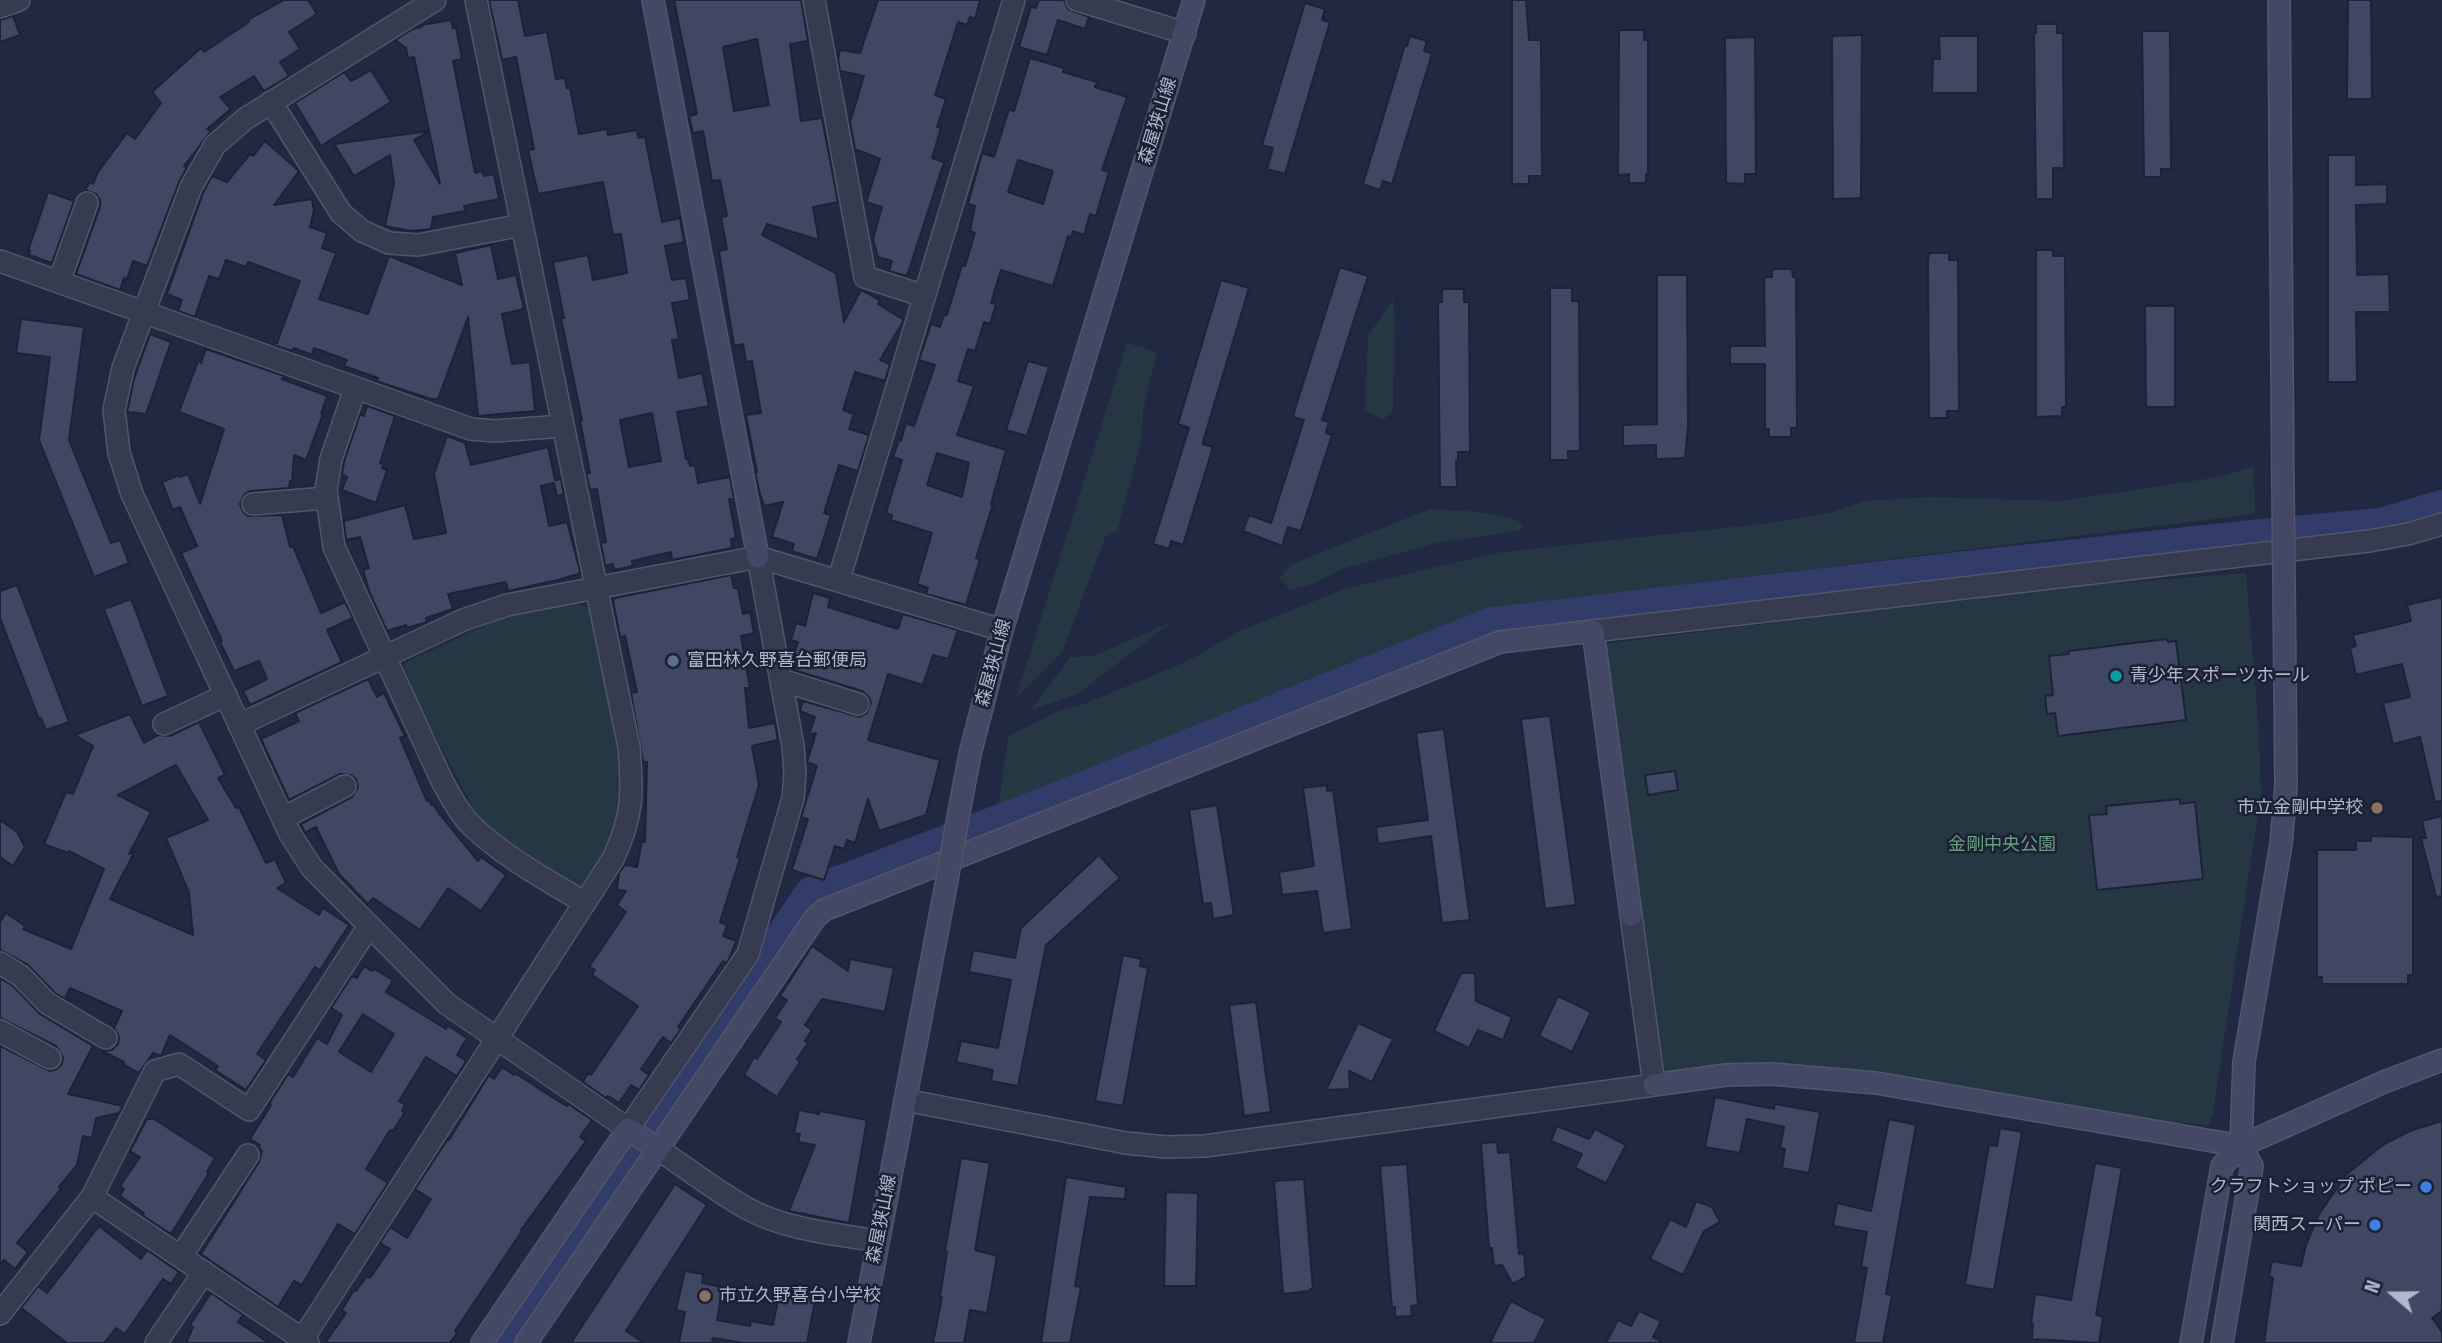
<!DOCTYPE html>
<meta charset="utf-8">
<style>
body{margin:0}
#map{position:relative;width:2442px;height:1343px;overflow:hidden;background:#212841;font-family:"Fira Sans Condensed",sans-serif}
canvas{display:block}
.north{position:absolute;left:2358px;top:1259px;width:70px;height:70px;-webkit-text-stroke:5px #1b2035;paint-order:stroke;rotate:290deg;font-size:19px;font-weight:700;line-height:28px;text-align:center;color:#b2b6cb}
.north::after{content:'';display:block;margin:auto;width:24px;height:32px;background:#b2b6cb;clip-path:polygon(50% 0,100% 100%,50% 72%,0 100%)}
</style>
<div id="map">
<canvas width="2442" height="1343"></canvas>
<div class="north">N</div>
</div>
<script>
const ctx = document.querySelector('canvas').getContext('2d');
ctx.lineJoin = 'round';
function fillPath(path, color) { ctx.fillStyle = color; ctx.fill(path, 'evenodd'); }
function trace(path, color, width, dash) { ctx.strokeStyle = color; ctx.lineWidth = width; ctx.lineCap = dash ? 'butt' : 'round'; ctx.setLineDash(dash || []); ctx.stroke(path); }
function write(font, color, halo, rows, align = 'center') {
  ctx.font = font + ' "Fira Sans Condensed","Noto Sans JP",sans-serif'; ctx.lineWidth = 5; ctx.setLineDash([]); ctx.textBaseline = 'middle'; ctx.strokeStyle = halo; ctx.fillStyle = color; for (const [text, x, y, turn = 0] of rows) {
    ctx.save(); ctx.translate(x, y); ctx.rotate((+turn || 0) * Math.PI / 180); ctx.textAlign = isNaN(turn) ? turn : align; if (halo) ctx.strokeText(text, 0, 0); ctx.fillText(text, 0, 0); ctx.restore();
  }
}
fillPath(new Path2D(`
 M1393 299 1395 323 1393 411 1383 420 1365 410 1368 336Z
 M1127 343 1157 352 1143 411 1142 439 1117 531 1105 537 1063 651 1016 698Z
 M2254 466 2255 514 1493 608 1045 787 999 804 1008 736 1058 711 1084 704 1190 660 1237 632 1344 589 1495 553 1770 523 1833 512 1865 501 1929 497 2061 501 2219 477Z
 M1430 509C1454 511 1506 510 1524 525L1519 531 1436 543 1342 569 1318 582 1291 590 1279 578 1294 563Z
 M2246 573 2259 732 2261 793 2213 1113 2209 1125 2154 1121 1719 1069 1661 1073 1603 644 2049 588Z
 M578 604 589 608 623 774V813L612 844 582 889 482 825 407 682 404 663 512 613Z
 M1172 622 1076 695 1031 710 1070 657 1093 656Z`), '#243742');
trace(new Path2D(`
 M508 1343 813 895 1040 808 1493 626 1965 570 2261 538 2381 527 2442 509`), '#313c68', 38);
const building = new Path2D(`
 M284 0H308L317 14 289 32 300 49 280 62 289 76 264 91 254 76 220 97 231 109 207 129 211 131 184 166 187 167 179 182 147 266 133 261 127 279 124 278 120 290 76 274 100 207V200L96 194 85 190 90 182 93 184 98 172 127 133 135 139 161 103 152 92 201 48 204 52 249 22 248 20Z
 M489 0H518L525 36 547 32 556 79 565 78 567 88 570 87 579 134 607 129 608 135 637 130 638 138 645 137 662 222 680 218 684 242 665 246 672 280 686 278 690 300 672 303 679 339 672 340 679 378 702 373 709 406 677 412 686 459H688L690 466 695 465 698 483 730 477 734 499H729L736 538 731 539 732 548 672 560 671 552 632 561 633 566 614 570 613 564 605 566 601 543 606 542 597 489 590 490 586 474 590 473 580 420H582L561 318H564L553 262 588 255 593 280 627 273 621 234 613 235 603 182 538 194 528 150 534 149 516 57 502 60ZM652 413 661 461 629 467 620 420Z
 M674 0H801L808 41 790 44 801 121 822 118 838 202 813 207 819 240 767 224 762 235 836 273 844 322 861 290 880 300 878 304 904 320 880 360 890 364 885 381 855 372 843 410 854 414 849 429 869 435 858 471 839 465 824 513 831 515 817 559 792 551 794 544 772 537 783 502 764 506 760 494 755 473 757 472 746 415 761 413 752 361 746 362 743 344 734 346 719 251 727 249 721 217 727 216 720 180 712 181 703 131 693 133 689 116 697 114ZM757 39 769 105 734 111 723 47Z
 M878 0H980L975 19 970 17 967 25 958 22 935 95 946 99 937 127 941 128 932 158 944 162 907 276 889 271 892 261 878 257 873 239 882 207 866 202 880 159 855 149 850 122 864 76 840 71 838 59 840 50 860 53Z
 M1039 0H1064L1068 9 1089 17 1085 29 1058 20 1047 55 1019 47 1031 7 1036 8Z
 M1512 0H1526L1529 40H1541L1542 176H1529V184H1512Z
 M2348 0H2371L2372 99H2347Z
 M1305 3 1325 9 1322 20 1330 22 1285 174 1267 169 1273 148 1262 145Z
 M13 16 20 35 0 42V20Z
 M451 20 453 28 456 27 462 59 453 61 475 173 482 171 484 176 494 174 499 199 464 206 465 211 433 217 431 229 411 231 385 226 394 184 390 155 354 176 334 144 429 131 414 140 440 184 414 57 408 58 406 48 395 40 413 29 422 27V25Z
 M2036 24H2057V33H2063L2064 168H2053V199H2036L2034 33H2036Z
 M1619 30H1644V40H1648V174H1646V183H1629V174L1618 175Z
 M2142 31H2170L2171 169H2161V177H2144Z
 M1862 35 1861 198 1833 199 1832 36Z
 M1410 36 1427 41 1424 51 1432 54 1392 184 1383 181 1380 190 1363 184 1405 45 1407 46Z
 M1939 36H1978V93H1932L1933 59H1940Z
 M1755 37 1756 174H1745V184L1726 183 1725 38Z
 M1030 58 1064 68 1063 72 1097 82 1095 87 1127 97 1102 170 1109 172 1096 216 1090 214 1084 235 1073 231 1071 237 1068 236 1053 286 1001 270 991 303 996 304 990 324 984 322 975 351 968 349 958 381 974 386 957 435 1006 450 991 504H993L976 558 980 559 966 605 926 594 928 588 917 584 932 533 891 520 892 515 886 513 902 460 893 457 899 440 901 441 906 423 914 426 935 365 919 360 931 324 940 327 944 315H947L962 265 965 266 975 233 970 231 975 206 968 204 982 153 994 157 1009 109 1014 111ZM1018 160 1053 171 1043 204 1008 192ZM937 453 969 463 962 497 927 485Z
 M371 70 391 102 321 146 295 103 344 72 351 81Z
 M265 141 299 171 274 205 312 199 314 211 310 227 327 233 322 248 336 253 319 299 368 314 389 256 462 285 455 253 491 245 498 279 516 275 524 309 502 314 512 364 530 362 535 411 478 416 468 317 438 399H431L376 381 378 378 344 366 347 360 314 348 312 355 294 348 292 351 274 345 275 342 277 343 300 281 248 262 246 267 226 260 219 279 209 276 195 317 178 311 182 300 167 294 203 193 212 176 227 182 250 154 253 156Z
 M2328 155H2356V185L2387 184V204L2356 205 2357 275 2389 274 2390 312H2356L2357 382H2328Z
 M48 192 74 201 52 263 29 255 30 251H28Z
 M2036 250H2053V256H2065L2066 407H2062V416L2036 417Z
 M1929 253H1949V260H1958L1959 411H1947V418H1929L1928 260Z
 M1340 267 1368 276 1322 420 1329 422 1326 433 1332 435 1301 531 1288 527 1282 546 1243 531 1249 515 1271 523 1304 420 1293 417 1295 409Z
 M1772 269H1792L1793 277H1796L1797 428H1791V437H1769V429H1765V364H1730V346H1765L1764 277H1772Z
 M1657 275H1687L1688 426 1685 458 1656 459V445L1623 446V425L1657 424Z
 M1221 280 1249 288 1204 438 1203 444 1213 447 1183 545 1171 541 1169 549 1153 544 1189 428 1178 424Z
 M1550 288H1572V301H1579L1580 451H1568V460H1550Z
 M1442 289H1464V302H1469L1470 452H1458V461H1456L1457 487H1440L1438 302H1442Z
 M2145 306H2175V407H2146Z
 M21 319 84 327 69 440 111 543 120 540 129 563 94 577 39 440 50 357 16 353Z
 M150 334 171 342 146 414 127 412 134 379Z
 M206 349 284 376 282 379 327 396 321 414H323L306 460 294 455 292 481H290L289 488 251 491 245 494 240 504 243 512 248 516 282 515 290 547 293 546 321 613 345 602 353 618 327 630 342 662 250 705 243 691 267 679 259 661 234 671 220 642 222 641 181 553 197 546 180 507 173 510 162 482 179 475 180 477 188 474 200 504 224 429 179 412 198 361 201 363Z
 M1028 361 1049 367 1027 436 1006 430Z
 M367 406 395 416 380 463 384 464 382 468 387 470 376 503 342 490 347 477 342 474 344 462 360 414 364 416Z
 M447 436 465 443 471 465 548 447 555 480 561 479 564 494 557 496 554 483 541 486 549 526 567 522 580 571 578 574 558 580 508 591 506 582 448 594 453 609 426 618 427 622 407 628 406 625 387 631 369 591 363 570 369 568 360 537 346 540 344 521 405 505 414 539 446 533 434 474Z
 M731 575 734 588H738L743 614 750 612 754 633 741 636 750 688H745L749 728 775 723 778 740 752 746 759 785 737 857 740 858 720 922 727 925 723 936 736 941 729 959 726 963 723 961 678 1027 681 1029 671 1043 663 1037 641 1069 649 1075 639 1090 631 1085 619 1103 608 1096 606 1098 583 1082 588 1073 591 1075 638 1006 592 975 595 970 589 967 626 912 617 905 626 891 617 890 619 873 625 865 637 867 642 841 645 842 647 762H643L631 693 637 692 625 636 620 637 613 601 615 598Z
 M17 585 69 722 46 730 41 718 39 719 0 618V591Z
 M813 593 830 598 828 607 898 629 903 614 958 630 948 659 933 655 923 685 888 674 868 740 940 760 926 815 879 831 868 799 855 843 847 840 844 849 835 846 824 880 792 870 808 819 801 817 817 766 807 762 816 733 809 735 815 717 800 711 803 701 860 717 867 713 871 702 868 696 862 691 794 670 797 660 793 658 798 642 791 640 796 623 805 626Z
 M2442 597V801L2435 802 2420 737 2393 744 2383 703 2410 697 2402 664 2356 675 2350 648 2356 646 2353 635 2411 621 2407 605Z
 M131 599 168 696 142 706 104 609Z
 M2167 639 2168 642 2176 641 2186 720 2058 736 2055 713 2047 714 2045 696 2053 695 2049 656 2069 654 2068 651Z
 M368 679 377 697 384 693 405 736 400 738 427 801 429 800 431 805 433 804 438 812 478 861 481 857 506 875 481 911 448 888 420 930 373 898 368 904 339 874 316 827 305 833 301 824 352 797 358 787 356 779 351 775 340 774 289 800 284 789 261 739 299 721 295 713Z
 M130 714 144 743 158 735 170 736 199 722 225 775 218 778 236 808 239 807 266 863 275 859 286 883 277 888 319 915 323 908 349 925 320 970 315 967 257 1054 266 1060 246 1090 215 1070 218 1066 170 1035 161 1056 153 1053 139 1073 123 1064 124 1062 102 1051 112 1050 118 1044 119 1037 114 1028 122 1011 70 988 65 999 55 993 28 965 0 950V922L6 913 25 926 23 929 71 949 104 869 69 851 68 853 44 844 66 792 73 794 93 746 75 735ZM176 765 208 820 166 838 189 893 193 935 110 899 135 851 129 854 151 812 118 795Z
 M1550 716 1576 905 1545 909 1521 719Z
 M1444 729 1470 920 1442 923 1431 836 1378 844 1376 827 1428 820 1416 733Z
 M1675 771 1678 790 1648 795 1645 775Z
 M1327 785V791L1333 790 1352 929 1323 933 1317 891 1282 895 1279 872 1314 866 1303 788Z
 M2180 799V804L2195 802 2203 879 2097 890 2089 815 2107 814 2106 806Z
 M1217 805 1234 915 1213 919 1211 903 1203 904 1189 810Z
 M2442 816V896L2436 897 2421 838H2426L2422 821Z
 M0 820 17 832 25 847 13 866 0 857Z
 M2371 836 2413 837V975H2408V984H2322V977H2317V850H2356V841H2371Z
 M1099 855 1120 878 1046 945 1018 1086 991 1081 993 1070 956 1062 961 1041 998 1048 1011 980 969 972 973 950 1015 958 1021 928Z
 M812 946 848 971 850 959 894 968 885 1012 822 999 805 1025 812 1030 805 1041 808 1043 797 1059 800 1062 777 1097 744 1075 754 1057 757 1059 781 1022 775 1018 787 1000 780 996Z
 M1123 955 1141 959 1140 966 1148 968 1123 1106 1095 1101Z
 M364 966 372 971 374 969 393 980 386 992 446 1029 447 1025 467 1038 457 1055 466 1061 457 1076 426 1057 399 1101 405 1105 402 1111 405 1112 393 1131 390 1130 366 1169 388 1183 355 1234 338 1224 302 1285 294 1281 278 1307 201 1254 259 1162 262 1151 258 1147 260 1145 250 1139 271 1105 269 1104 288 1074 293 1077 317 1038 327 1044 342 1015 331 1008 352 976 357 978ZM363 1014 394 1034 371 1072 339 1052Z
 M1461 973H1475L1476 1001 1512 1017 1503 1040 1478 1030 1469 1048 1434 1031Z
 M0 978 13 986 40 1014 93 1046 68 1094 123 1106 119 1113 96 1118 92 1138 83 1136 77 1165 59 1187 61 1189 17 1243 28 1252 15 1269 4 1260 0 1265V1046L50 1071 57 1069 62 1064 63 1057 56 1046 0 1018Z
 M1558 996 1591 1012 1572 1052 1539 1036Z
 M1256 1002 1271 1112 1244 1116 1229 1005Z
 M1358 1023 1393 1039 1372 1082 1349 1071 1350 1089 1326 1090Z
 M502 1067 514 1075 515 1073 558 1101 567 1106 568 1104 592 1120 580 1137 586 1141 521 1230 522 1231 455 1331 457 1333 450 1343H325L346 1313 342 1310 354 1290 356 1291 367 1276 370 1278 390 1249 380 1243 390 1227 407 1238 431 1199 415 1189 448 1139 449 1140 489 1075 494 1079Z
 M1715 1097 1774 1109 1775 1104 1820 1112 1809 1173 1782 1168 1785 1149 1780 1148 1784 1127 1747 1119 1740 1153 1705 1147Z
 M799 1110 819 1114 820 1111 867 1120 849 1223 789 1211 815 1145 798 1142 800 1134 794 1133Z
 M147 1119H154L215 1158 207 1172 209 1173 171 1234 142 1215 144 1213 120 1196 124 1189 120 1186 140 1157 130 1151Z
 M1889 1119 1916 1125 1886 1294 1892 1295 1883 1343H1854L1867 1268 1861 1267 1867 1232 1833 1226 1837 1203 1871 1211Z
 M2442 1121V1311L2432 1318 2442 1332V1343H2264L2273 1278 2269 1277 2272 1261 2301 1266 2306 1245 2319 1214 2347 1174 2384 1144 2410 1131Z
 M1557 1126 1589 1139 1595 1129 1626 1145 1606 1183 1575 1168 1582 1154 1551 1141Z
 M2000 1128 2022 1132 1994 1290 1965 1285 1989 1145 1997 1146Z
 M1497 1142 1498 1153 1510 1152 1519 1254 1524 1253 1526 1277 1513 1284 1502 1265 1494 1266 1492 1248H1489L1481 1143Z
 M961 1158 990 1163 975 1250 997 1256 987 1313 970 1310 964 1343H933L942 1297H940L947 1252 945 1251Z
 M2095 1163 2122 1168 2096 1315 2103 1317 2099 1343 2032 1339 2033 1324H2031L2035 1294 2071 1300Z
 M1407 1164 1418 1305 1411 1306 1412 1316 1395 1317V1307L1392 1308 1380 1166Z
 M1066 1177 1126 1187 1125 1199 1090 1197 1075 1286 1081 1287 1070 1343H1041Z
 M1304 1179 1313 1289H1310V1291L1283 1294 1274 1181Z
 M675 1184 707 1205 626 1331 644 1343H571Z
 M1166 1192 1198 1193 1196 1286H1164Z
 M1696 1201 1712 1207 1720 1222 1704 1231 1683 1275 1650 1259 1670 1219 1686 1227Z
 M99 1226 141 1259 147 1250 179 1272 171 1284 163 1279 125 1334 116 1328 104 1343H67L21 1308 38 1286 47 1293Z
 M685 1271 703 1274 702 1283 723 1287 717 1320 750 1326 751 1321 773 1325 781 1285 817 1291 807 1343H743L713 1338 712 1343H679L685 1312 676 1310Z
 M211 1293 243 1315 238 1322 269 1343H186L193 1327 190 1325Z
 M1511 1301 1546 1319 1534 1343H1490Z
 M1639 1311 1661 1321 1653 1337 1664 1343H1606L1618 1320 1631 1326Z`);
fillPath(building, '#404763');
trace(building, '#1d2237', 2);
const street = new Path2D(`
 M435 0 245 119 215 145 191 187 123 368 114 410 119 453 132 494 290 834 312 868 447 1004 628 1129 748 954 793 798 795 773 793 746 758 557
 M814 0 865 277 924 296
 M1077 0 1185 33
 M0 7 19 0
 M271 102 341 213 362 231 389 243 418 245 522 225
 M0 261 471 429 495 431 563 426
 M59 282 87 203
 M355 389 331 459 326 490 334 547 443 783C452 798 460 815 473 827 506 858 547 880 585 903
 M253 504 327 498
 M839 579 1014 0
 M1593 631 2369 541 2408 534 2442 524
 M781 680 858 704
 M164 724 226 695
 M239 725 463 620 507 605 758 557 1002 630
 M283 818 345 786
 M0 963 21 976 47 1003 106 1038
 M0 1031 50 1058
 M905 1100 1126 1143 1166 1147 1205 1146 1654 1085 1631 915
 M658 1149C688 1169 717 1192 748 1209 787 1230 835 1234 878 1241
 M92 1197 308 1343
 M181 1256 248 1155
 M0 1314 92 1197 155 1071 179 1064 249 1110 369 926
 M156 1343 204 1272
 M300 1343 613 859C633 816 633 794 629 747L476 0`);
const secondary = new Path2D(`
 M653 0 758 557
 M2279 0 2283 491
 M956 828 970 754 1002 630 1194 0
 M1654 1085 1726 1075 1772 1074 1876 1083 2241 1146
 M482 1343 628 1129 658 1149
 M526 1343 815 918 824 910 1500 642 1593 631 1631 915
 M859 1343 947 880
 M2191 1343 2222 1166 2241 1146 2384 1082 2442 1060
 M2222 1343 2252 1166 2241 1146 2244 1062 2281 844 2286 786 2284 581`);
trace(street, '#51566b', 24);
trace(secondary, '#51566b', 24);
trace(street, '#363b50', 21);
trace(secondary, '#434864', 21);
const secondaryBridge = new Path2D(`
 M2283 491 2284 581
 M947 880 956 828`);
trace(secondaryBridge, '#51566b', 24, []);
trace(secondaryBridge, '#434864', 21);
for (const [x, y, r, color] of [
 [673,661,7,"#5c6f8a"],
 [2116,676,7,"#0f9aa8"],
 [2377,808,7,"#8d6e63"],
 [2426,1187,7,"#3f7fe0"],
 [2375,1225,7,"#3f7fe0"],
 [705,1296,7,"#8d6e63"]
]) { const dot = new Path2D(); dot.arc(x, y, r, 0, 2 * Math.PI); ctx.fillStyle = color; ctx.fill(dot); trace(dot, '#1b2035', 2.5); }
write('18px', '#b2b6cb', '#1b2035', [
 ["森屋狭山線",1158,121,-73],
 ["森屋狭山線",994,663,-75],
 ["森屋狭山線",882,1219,-79]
]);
write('18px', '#b2b6cb', '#1b2035', [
 ["富田林久野喜台郵便局",687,661],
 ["青少年スポーツホール",2130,676],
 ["市立金剛中学校",2363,808,"right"],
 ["クラフトショップ ポピー",2412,1187,"right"],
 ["関西スーパー",2361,1225,"right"],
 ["市立久野喜台小学校",719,1296]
], 'left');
write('18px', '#669f80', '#1b2035', [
 ["金剛中央公園",2002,845]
]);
</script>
